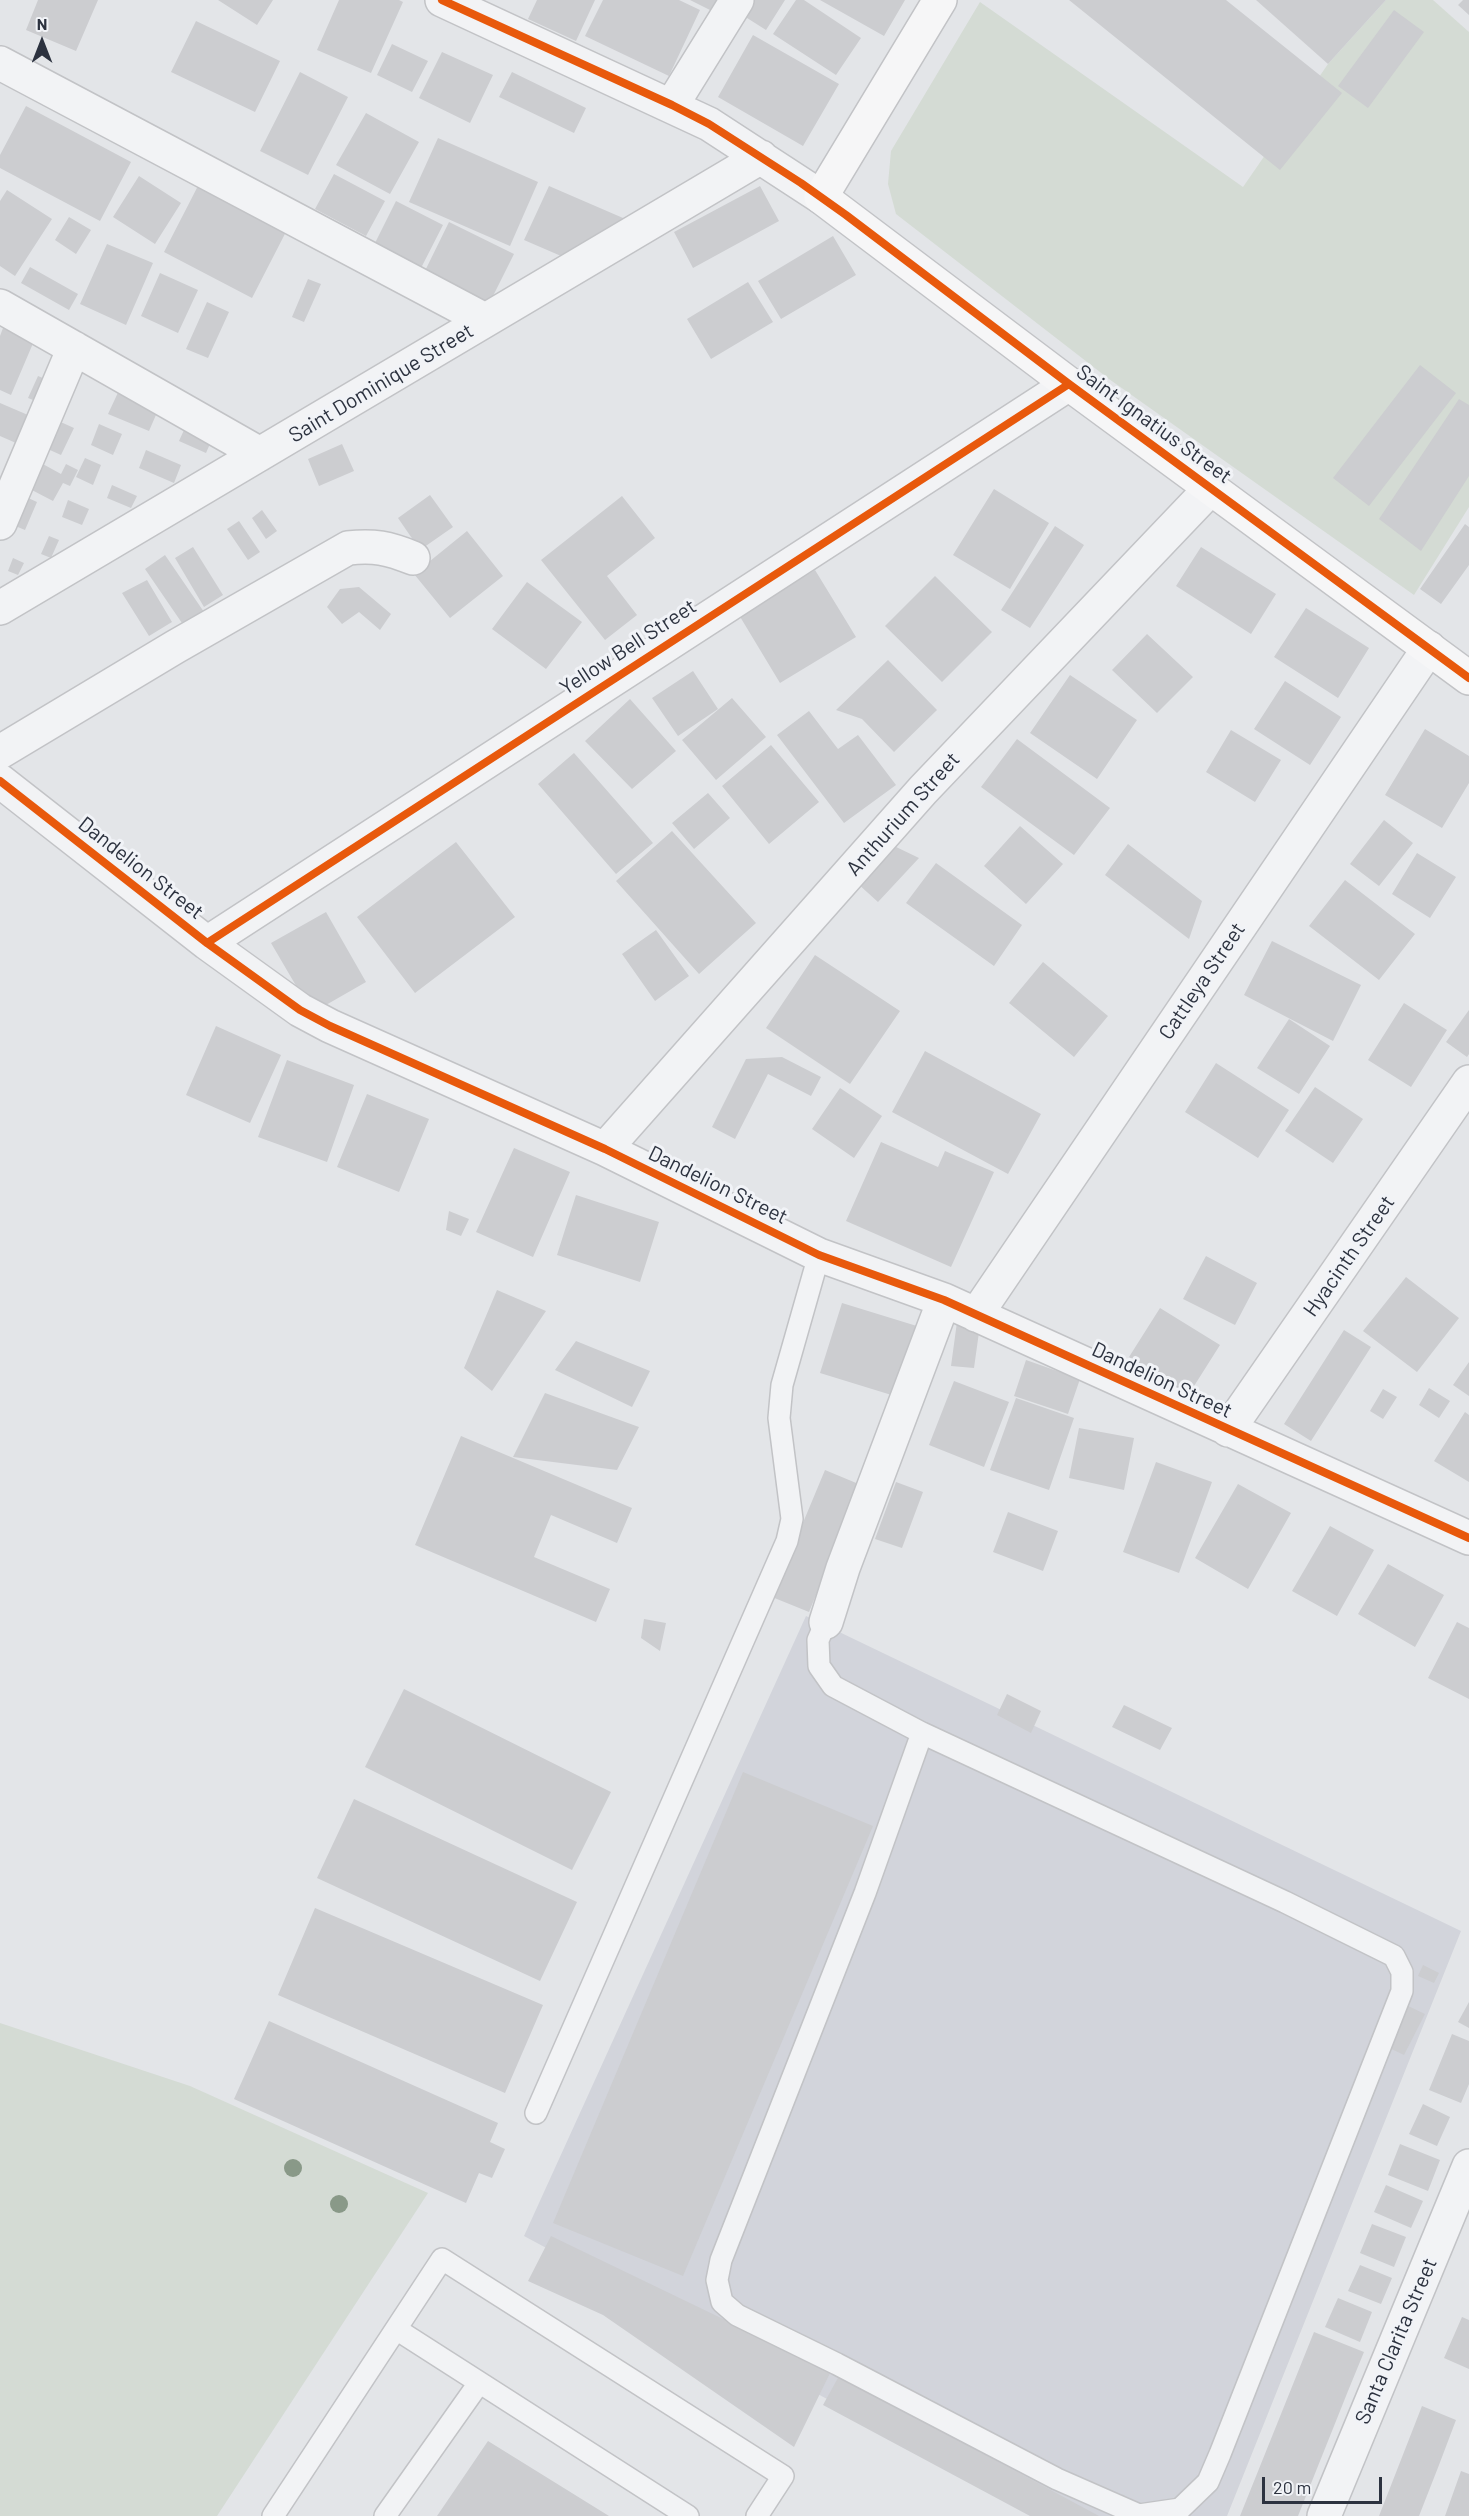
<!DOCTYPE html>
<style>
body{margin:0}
#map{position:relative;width:1469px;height:2516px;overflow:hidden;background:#e3e5e8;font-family:Barlow,sans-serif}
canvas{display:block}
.north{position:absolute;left:12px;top:12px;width:60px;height:60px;-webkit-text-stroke:4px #f1f3f7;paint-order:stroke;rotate:0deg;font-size:16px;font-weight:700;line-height:24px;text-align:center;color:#2c323f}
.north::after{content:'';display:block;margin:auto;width:21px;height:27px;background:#2c323f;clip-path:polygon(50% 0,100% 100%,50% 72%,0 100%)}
.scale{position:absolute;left:1262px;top:2477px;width:120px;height:27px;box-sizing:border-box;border:3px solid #2c323f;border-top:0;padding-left:8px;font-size:18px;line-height:21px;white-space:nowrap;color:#2c323f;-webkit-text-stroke:4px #f1f3f7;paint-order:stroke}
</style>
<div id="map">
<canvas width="1469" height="2516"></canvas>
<div class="north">N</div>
<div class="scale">20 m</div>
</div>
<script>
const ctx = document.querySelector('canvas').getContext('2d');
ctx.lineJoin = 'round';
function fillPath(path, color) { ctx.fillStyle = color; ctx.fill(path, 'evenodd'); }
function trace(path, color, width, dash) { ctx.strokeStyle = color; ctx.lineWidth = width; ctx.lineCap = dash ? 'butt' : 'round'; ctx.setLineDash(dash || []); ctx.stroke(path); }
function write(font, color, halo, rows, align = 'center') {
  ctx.font = font + ' Barlow,sans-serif'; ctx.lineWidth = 6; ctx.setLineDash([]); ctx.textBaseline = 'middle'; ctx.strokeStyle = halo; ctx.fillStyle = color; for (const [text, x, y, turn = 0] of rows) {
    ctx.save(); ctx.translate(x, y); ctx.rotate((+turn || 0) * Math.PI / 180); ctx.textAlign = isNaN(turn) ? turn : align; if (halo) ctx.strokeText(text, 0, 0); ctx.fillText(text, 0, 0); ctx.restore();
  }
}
fillPath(new Path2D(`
 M806 1616 1461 1931 1227 2516H1040L894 2435 524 2236Z`), '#d2d4db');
fillPath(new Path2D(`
 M1386 0H1433L1469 32V507L1414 595 1109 379 896 214 888 184 891 151 980 2 1243 187 1328 64Z
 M0 2023 190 2086 428 2193 217 2516H0Z`), '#d4dbd4');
fillPath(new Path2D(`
 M38 0H98L76 51 26 30Z
 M218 0H273L257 25Z
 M339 0H399L403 2 371 73 317 50Z
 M537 0H595L576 41 528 19Z
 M603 0H679L700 10 669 76 585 36Z
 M690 0H723L716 13Z
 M743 0H785L766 30 736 11Z
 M796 0H804L861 38 836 75 773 34Z
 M820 0H905L884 36Z
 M1069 0H1226L1342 93 1280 170Z
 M1256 0H1386L1328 64Z
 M1463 0H1469V15L1458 5Z
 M1394 10 1424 32 1368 108 1338 86Z
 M196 21 280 61 255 112 171 72Z
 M753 35 839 84 803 146 718 97Z
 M392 44 428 61 412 92 377 75Z
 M442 52 493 75 470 123 419 98Z
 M300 72 348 97 308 175 260 151Z
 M512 72 586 108 574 133 499 97Z
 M26 106 131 162 100 221 0 168V155Z
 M366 113 419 142 390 194 336 165Z
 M438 138 538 182 510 246 409 202Z
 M334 174 385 201 366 236 315 209Z
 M139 176 181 203 155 244 113 217Z
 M200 182 289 226 252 298 164 252Z
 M549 186 630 221 568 259 524 240Z
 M760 186 779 221 693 268 674 232Z
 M7 190 52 219 15 276 0 266V201Z
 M396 201 443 225 421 268 374 245Z
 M69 217 91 230 76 254 55 240Z
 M449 222 514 254 486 310 421 279Z
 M833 236 856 275 781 319 758 281Z
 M107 244 153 263 126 325 80 304Z
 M30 267 78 294 69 310 21 283Z
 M160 273 198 290 178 333 141 316Z
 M308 279 321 284 304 322 292 317Z
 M748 282 773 322 711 359 687 319Z
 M207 302 229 312 208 358 186 349Z
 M3 328 34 341 11 395 0 390V336Z
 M1420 365 1456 393 1369 506 1333 478Z
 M38 376 50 381 41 403 28 398Z
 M122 384 162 401 149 431 108 414Z
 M1459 399 1469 405V476L1421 551 1379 519Z
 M0 403 28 415 16 443 0 436Z
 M54 419 74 428 61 455 41 446Z
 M189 419 216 430 206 453 179 441Z
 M99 424 122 434 113 455 91 445Z
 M342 444 354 471 319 486 308 459Z
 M146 450 181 465 174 483 139 468Z
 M85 458 101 465 93 485 76 477Z
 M41 463 61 474 66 464 78 470 70 486 63 483 53 501 28 488Z
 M112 485 137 496 131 508 107 498Z
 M994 489 1049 523 1010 589 953 555Z
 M430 495 453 527 420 550 398 518Z
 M622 496 655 538 607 576 637 615 605 640 541 560Z
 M26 497 37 502 25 530 13 525Z
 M68 500 89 509 82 525 62 517Z
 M262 510 277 531 266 539 252 518Z
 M239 521 260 552 248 560 227 529Z
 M1465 524 1469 527V565L1441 604 1420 589Z
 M1055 526 1084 545 1030 628 1001 610Z
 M467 531 503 576 450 618 414 574Z
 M49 536 59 540 51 558 41 554Z
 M193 547 223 595 204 607 175 558Z
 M1201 547 1276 594 1251 634 1176 586Z
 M165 555 204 612 184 626 145 569Z
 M13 558 24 563 18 575 8 571Z
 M815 570 856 637 780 683 739 615Z
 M935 576 992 632 942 682 885 626Z
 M147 580 172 622 149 636 122 593Z
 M527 582 582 622 546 669 492 629Z
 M359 587 391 614 380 630 359 612 342 624 327 607 340 589Z
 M1306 608 1369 648 1338 698 1274 657Z
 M1147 634 1193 677 1157 713 1112 670Z
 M888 660 937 710 894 752 862 719 836 710Z
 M693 671 718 709 678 736 652 698Z
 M1070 675 1137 720 1097 779 1030 733Z
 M1285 681 1341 717 1310 765 1254 729Z
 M732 698 766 737 716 780 682 740Z
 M630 699 676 751 632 789 585 741Z
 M809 711 838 749 858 735 896 785 844 823 777 735Z
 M1425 729 1469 756V783L1442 828 1385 795Z
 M1231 730 1281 760 1255 802 1206 772Z
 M1017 739 1110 808 1074 855 981 787Z
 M771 745 819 802 769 844 722 786Z
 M574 753 653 843 616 874 538 784Z
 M708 793 730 818 694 849 672 823Z
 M1384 820 1413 843 1379 886 1350 864Z
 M1020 826 1063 864 1026 904 984 866Z
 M672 831 756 923 699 974 616 881Z
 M456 842 515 917 415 993 357 917Z
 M1128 844 1202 901 1189 939 1105 875Z
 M892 845 919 858 878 902 857 883Z
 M1417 853 1456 877 1430 918 1392 894Z
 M936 863 1022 925 994 966 906 903Z
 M1345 880 1415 934 1379 980 1309 926Z
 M326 912 366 982 312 1013 271 943Z
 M656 930 689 976 655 1001 622 954Z
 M1272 941 1361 985 1333 1041 1244 995Z
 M815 955 900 1011 850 1084 766 1028Z
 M1043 962 1108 1016 1074 1057 1009 1003Z
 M1404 1003 1447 1030 1411 1087 1368 1060Z
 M1469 1010V1054L1467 1057 1446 1042Z
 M1289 1019 1330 1046 1299 1094 1257 1068Z
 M216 1026 281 1055 250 1123 186 1095Z
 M925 1051 1041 1114 1008 1174 892 1112Z
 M782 1057 821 1077 811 1096 768 1074 735 1139 712 1127 746 1059Z
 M287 1060 354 1085 327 1162 258 1137Z
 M1216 1063 1289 1110 1258 1158 1185 1112Z
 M1315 1087 1363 1119 1333 1163 1285 1131Z
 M840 1088 882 1116 854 1158 812 1129Z
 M367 1094 429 1119 399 1192 337 1167Z
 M881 1142 938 1167 945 1151 994 1172 951 1267 846 1221Z
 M514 1148 570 1172 533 1257 476 1232Z
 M576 1195 659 1222 640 1282 557 1255Z
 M449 1211 469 1219 461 1236 446 1230Z
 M1206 1256 1257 1283 1235 1325 1183 1299Z
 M1406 1277 1459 1318 1417 1372 1363 1331Z
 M497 1290 546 1311 492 1391 464 1368Z
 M842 1303 920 1327 898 1397 820 1373Z
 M1160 1308 1220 1345 1189 1394 1129 1357Z
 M957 1322 980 1325 974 1368 951 1366Z
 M1344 1330 1371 1347 1311 1441 1284 1424Z
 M576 1341 650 1371 632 1407 555 1370Z
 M1026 1360 1080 1379 1068 1414 1014 1396Z
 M1469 1362V1396L1453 1385Z
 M954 1381 1009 1402 984 1467 929 1445Z
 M1429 1388 1450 1401 1439 1418 1419 1405Z
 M1383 1389 1397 1397 1383 1419 1370 1411Z
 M545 1393 639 1427 617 1470 513 1457Z
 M1016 1398 1074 1418 1049 1490 990 1470Z
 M1465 1412 1469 1415V1482L1434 1461Z
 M1079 1428 1134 1438 1124 1490 1069 1478Z
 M461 1436 632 1508 617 1543 551 1515 534 1557 610 1589 596 1622 415 1545Z
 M1156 1462 1212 1482 1179 1573 1123 1552Z
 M825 1470 861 1485 809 1612 772 1597Z
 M896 1482 923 1492 902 1548 875 1539Z
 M1238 1484 1291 1513 1248 1589 1195 1558Z
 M1008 1512 1058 1531 1043 1571 993 1552Z
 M1330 1526 1374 1550 1337 1616 1292 1591Z
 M1388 1564 1444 1595 1415 1647 1358 1614Z
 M644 1619 666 1623 660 1651 641 1638Z
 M1457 1622 1469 1628V1699L1428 1678Z
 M404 1689 611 1792 572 1870 365 1767Z
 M1007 1694 1041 1711 1031 1733 997 1715Z
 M1124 1705 1172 1728 1160 1750 1112 1727Z
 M743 1772 873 1826 683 2276 553 2223Z
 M354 1799 577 1902 540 1981 317 1878Z
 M315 1908 543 2005 505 2093 278 1995Z
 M1423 1965 1439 1973 1434 1983 1418 1976Z
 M1469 2002V2028L1458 2022Z
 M1404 2004 1425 2014 1404 2055 1383 2045Z
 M269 2021 498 2123 490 2142 505 2149 492 2178 479 2173 466 2203 234 2099Z
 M1452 2034 1469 2041V2084L1461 2103 1429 2090Z
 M1423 2104 1450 2117 1437 2146 1409 2134Z
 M1400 2144 1440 2160 1428 2191 1388 2175Z
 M1386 2185 1423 2201 1411 2228 1374 2212Z
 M1372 2224 1406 2237 1394 2267 1360 2253Z
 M551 2236 831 2371 794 2447 603 2315 528 2281Z
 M1360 2265 1392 2278 1381 2304 1348 2291Z
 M1338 2298 1372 2312 1360 2342 1325 2327Z
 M1462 2317 1469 2320V2369L1444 2358Z
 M1314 2332 1364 2352 1348 2391 1298 2516H1240Z
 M839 2376 1099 2516H1030L823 2405Z
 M1422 2406 1456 2420 1439 2465 1419 2516H1379Z
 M488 2441 609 2516H437Z
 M1461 2471 1469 2474V2516H1445Z`), '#cccdd0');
const lane = new Path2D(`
 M826 1622 818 1640 819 1666 833 1686 922 1733 1285 1902 1394 1956 1402 1972V1991L1220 2454 1208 2482 1180 2509 1139 2515 1057 2479 837 2364 737 2315 722 2302 717 2280 721 2260 865 1893 922 1733
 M536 2113 787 1541 792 1519 779 1418 782 1385 819 1255
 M396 2329 688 2516
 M273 2516 442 2259 783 2476 757 2516
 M385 2516 479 2383`);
const street = new Path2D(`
 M442 0 709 124 821 197
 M0 63 485 320
 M672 105 737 0
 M0 306 260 454
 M0 523 74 348
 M0 608 761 157
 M0 752 175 647 348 548C374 545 388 548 413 558
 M0 781 207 943 300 1010 330 1026 605 1149 819 1255 944 1300 1469 1538
 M207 943 1069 384
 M605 1149 923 790 1211 488
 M976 1315 1429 648
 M1228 1430 1469 1082
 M826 1622 843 1568 944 1300
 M1324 2516 1469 2166`);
const secondary = new Path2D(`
 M940 0 821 197 1069 384 1469 678`);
trace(lane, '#c2c3c6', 24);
trace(street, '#c2c3c6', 36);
trace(secondary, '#c2c3c6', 36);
trace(lane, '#f2f3f5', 21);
trace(street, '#f2f3f5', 33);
trace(secondary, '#f6f6f7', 33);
trace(new Path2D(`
 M442 0 672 105 709 124 801 183 846 215 1069 384 1469 678
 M0 781 207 943 300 1010 330 1026 605 1149 819 1255 944 1300 1469 1538
 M207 943 1069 384`), '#e8590c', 8);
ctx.fillStyle = '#899988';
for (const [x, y] of [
 [293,2168],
 [339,2204]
]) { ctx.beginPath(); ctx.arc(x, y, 9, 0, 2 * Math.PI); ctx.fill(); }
write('21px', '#2c323f', '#f1f3f7', [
 ["Saint Dominique Street",381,383,-31],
 ["Saint Ignatius Street",1154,424,36],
 ["Yellow Bell Street",628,647,-33],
 ["Anthurium Street",903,814,-48],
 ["Dandelion Street",141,868,38],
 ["Cattleya Street",1202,981,-56],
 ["Dandelion Street",718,1185,26],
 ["Hyacinth Street",1349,1256,-55],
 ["Dandelion Street",1162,1380,25],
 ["Santa Clarita Street",1396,2341,-67]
]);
</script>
